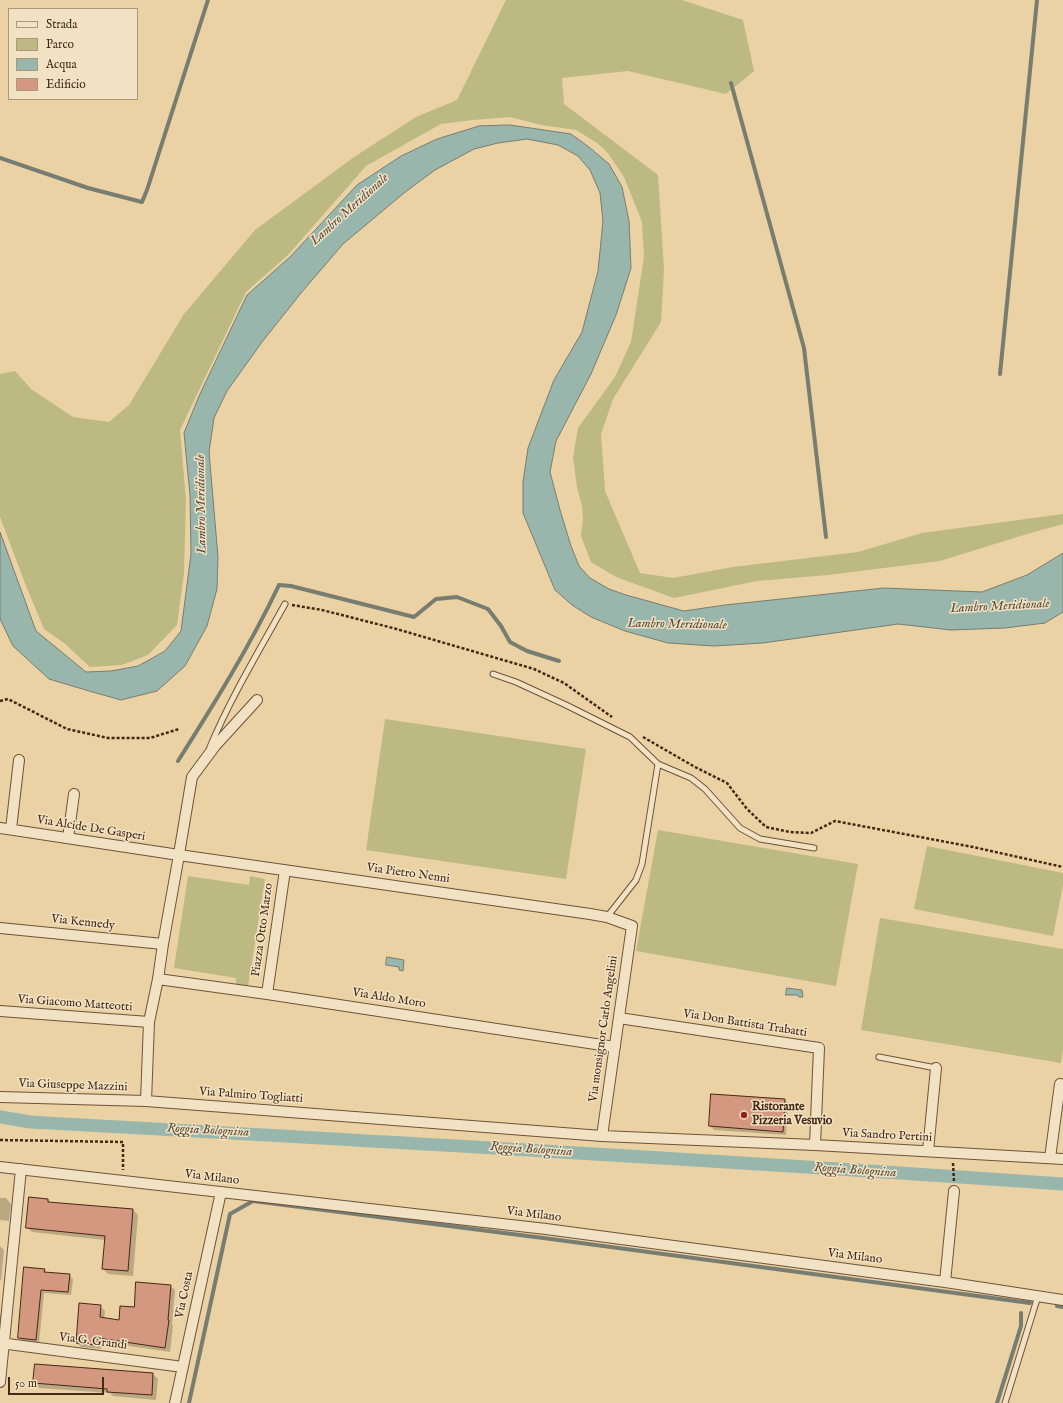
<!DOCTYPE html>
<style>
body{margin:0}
#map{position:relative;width:1063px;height:1403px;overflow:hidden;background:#ead2a4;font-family:"IM FELL English",serif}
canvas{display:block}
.legend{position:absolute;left:8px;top:8px;width:130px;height:92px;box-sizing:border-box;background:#f1e2c4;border:1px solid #ac977e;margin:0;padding:5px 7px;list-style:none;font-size:12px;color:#452716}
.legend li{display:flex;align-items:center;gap:8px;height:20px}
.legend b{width:20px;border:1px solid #ac977e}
.scale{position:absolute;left:8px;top:1377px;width:96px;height:18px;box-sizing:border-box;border:2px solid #452716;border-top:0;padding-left:5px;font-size:12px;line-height:14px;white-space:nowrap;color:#452716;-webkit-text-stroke:3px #f1e2c4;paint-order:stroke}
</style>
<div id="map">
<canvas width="1063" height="1403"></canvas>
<ul class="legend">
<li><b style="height:5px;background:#f1e2c4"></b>Strada</li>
<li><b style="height:11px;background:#bcba82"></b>Parco</li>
<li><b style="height:11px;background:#98b6ac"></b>Acqua</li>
<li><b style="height:11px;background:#d49780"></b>Edificio</li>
</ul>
<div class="scale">50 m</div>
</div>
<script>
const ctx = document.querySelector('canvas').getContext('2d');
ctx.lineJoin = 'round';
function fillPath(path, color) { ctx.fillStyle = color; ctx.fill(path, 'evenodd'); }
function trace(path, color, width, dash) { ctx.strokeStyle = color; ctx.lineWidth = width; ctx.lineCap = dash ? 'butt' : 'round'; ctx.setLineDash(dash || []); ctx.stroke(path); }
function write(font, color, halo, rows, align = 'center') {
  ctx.font = font + ' "IM FELL English",serif'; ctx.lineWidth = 3; ctx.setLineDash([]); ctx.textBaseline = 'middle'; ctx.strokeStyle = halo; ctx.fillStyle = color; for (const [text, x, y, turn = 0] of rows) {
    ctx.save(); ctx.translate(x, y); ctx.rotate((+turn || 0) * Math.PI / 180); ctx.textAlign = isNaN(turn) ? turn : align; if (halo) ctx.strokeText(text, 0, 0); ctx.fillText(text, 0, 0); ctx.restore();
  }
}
fillPath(new Path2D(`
 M506 0H682L743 20 754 71 726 94 628 71 562 78 564 104 658 175 664 270 661 322 613 399 601 434 605 491 640 573 673 578 733 567 858 552 922 533 1063 514V524L1027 534 940 561 828 575 757 581 674 598 616 577 591 562 581 536 583 519 582 506 577 487 573 457 578 428 615 377 631 342 644 257 642 222 624 177 607 152 597 143 576 130 541 125 510 117 473 120 441 124 366 166 288 255 246 292 180 430 186 500 184 573 177 625 148 655 122 665 90 667 64 643 44 629 26 586 0 517V374L15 371 31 389 73 417 109 422 129 405 184 314 255 230 354 157 416 117 457 100Z
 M385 719 586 749 566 879 366 850Z
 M658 830 858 864 836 986 636 951Z
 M927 846 1063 873V885L1053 936 914 909Z
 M188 876 249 885 250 876 265 879 248 987 236 985V978L174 968Z
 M880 918 1063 949V1049L1061 1063 861 1030Z`), '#bcba82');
const water = new Path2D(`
 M510 125 571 134 589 147 609 164 622 187 629 221 631 268 616 315 591 374 556 441 550 472 560 510 571 546 579 566 590 578 609 589 626 595 684 611 725 605 884 588 982 592 1027 575 1063 553V612L1045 623 1005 628 951 630 898 624 763 643 714 646 668 643 625 631 591 617 572 605 555 590 523 513V482L528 448 554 380 582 332 598 271 603 221 600 193 590 170 578 156 558 145 527 139 498 143 474 149 435 170 404 193 343 244 301 293 262 342 227 391 214 418 209 452 218 557 217 589 207 626 185 666 157 691 121 700 89 691 49 679 13 646 0 619V532L36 631 86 672 111 671 138 666 165 651 181 631 191 554 190 495 184 433 199 396 247 295 290 257 357 185 401 156 437 139 479 126Z
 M387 957 404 960 403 971 399 970V967L386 965Z
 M787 988 802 990 803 997H799L797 995H786Z`);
fillPath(water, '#98b6ac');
trace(water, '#777d70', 1);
fillPath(new Path2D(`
 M785 1100 788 1103 786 1135 714 1130 710 1126Z
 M0 1198H6L11 1204 9 1221 0 1220Z
 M48 1200 52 1204 133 1210 138 1215 133 1276 108 1274 103 1269 105 1240 32 1232 27 1227Z
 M0 1246 4 1250 1 1281 0 1280Z
 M44 1270 47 1273 69 1275 73 1279 71 1295 44 1293 39 1343 23 1341 19 1338Z
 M170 1286 175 1290 172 1324 173 1326 170 1352 102 1342 101 1349 81 1347 77 1343 100 1306 105 1311 104 1319 120 1321 134 1308Z
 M0 1314 4 1318 0 1342Z
 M153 1374 158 1379 156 1400 113 1396 110 1393 39 1388 34 1383Z`), '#0003');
trace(new Path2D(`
 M731 83 804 348 826 537
 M0 158 88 188 142 202 147 190 208 0
 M1000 374 1037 0
 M178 761C214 704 250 646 279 585L291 586 414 617 436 599 457 597 488 609 501 626 510 642 527 651 559 661
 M1057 1306 1063 1307
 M189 1403 230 1214 253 1201 551 1239 1030 1303
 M997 1403 1021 1326V1313`), '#777d70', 4);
trace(new Path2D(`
 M0 1117 30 1122C374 1141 719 1160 1063 1184`), '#98b6ac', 13);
const building = new Path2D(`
 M711 1094 785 1099 783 1132 709 1126Z
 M29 1197 48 1199V1202L133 1209 128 1271 102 1269 105 1236 26 1228Z
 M24 1267 45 1269 44 1272 70 1274 68 1292 41 1290 36 1340 18 1338Z
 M136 1282 171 1285 168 1320H169L165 1348 98 1338 97 1345 76 1343 79 1303 101 1305 100 1317 119 1320 120 1306 134 1307Z
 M35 1364 153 1373 152 1395 107 1392V1389L33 1383Z`);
fillPath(building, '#d49780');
trace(building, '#452716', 1);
const service = new Path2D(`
 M493 674 516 682 566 705 630 737 658 764 691 778 705 789 740 828 760 839 814 848
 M210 747C231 697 259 651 285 604
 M607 917 636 880 642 864 658 764
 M879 1057 936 1068
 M1005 1403 1038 1296`);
const minor = new Path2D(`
 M0 828 179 855 590 914 607 917 632 926 602 1136
 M11 829 19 760
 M68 838 74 794
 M179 854 192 777 215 746 257 700
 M0 928 163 944
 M158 979 267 994 615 1047
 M267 994 285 870
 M0 1011 149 1022
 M619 1018 819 1048 815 1145
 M0 1097 146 1101 602 1136 815 1145 1063 1159
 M146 1101 149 1022 158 979 163 944 179 855
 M928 1151 936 1068
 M1050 1158 1060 1084
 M0 1167 546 1229 945 1282 1063 1300
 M945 1282 954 1191
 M0 1343 183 1367
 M0 1382 21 1169
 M175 1403 221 1192`);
trace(service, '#6e523a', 7);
trace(minor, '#6e523a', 12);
trace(new Path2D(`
 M292 605 322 610 393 628 534 669 564 683 612 717
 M0 701 8 699 67 729 108 738H150L179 729
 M643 737 695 767 727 783 747 809 766 827 790 832 811 833 835 821 973 847 1063 867
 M0 1140 123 1142V1170
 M953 1163 954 1182`), '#452716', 2.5, [3, 2]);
trace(service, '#f1e2c4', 5);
trace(minor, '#f1e2c4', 10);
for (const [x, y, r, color] of [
 [744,1115,4,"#8f2418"]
]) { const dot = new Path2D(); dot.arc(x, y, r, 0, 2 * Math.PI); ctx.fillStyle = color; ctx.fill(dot); trace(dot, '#f1e2c4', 1.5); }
write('12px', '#452716', '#f1e2c4', [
 ["Via Alcide De Gasperi",91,829,9],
 ["Via Pietro Nenni",408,874,8],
 ["Via Kennedy",83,923,6],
 ["Piazza Otto Marzo",263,930,-82],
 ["Via Aldo Moro",389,999,9],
 ["Via Giacomo Matteotti",75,1004,4],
 ["Via Don Battista Trabatti",745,1024,9],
 ["Via monsignor Carlo Angelini",604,1029,-82],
 ["Via Giuseppe Mazzini",73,1086,2],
 ["Via Palmiro Togliatti",251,1096,4],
 ["Via Sandro Pertini",887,1136,3],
 ["Via Milano",212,1178,7],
 ["Via Milano",534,1215,7],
 ["Via Milano",855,1257,7],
 ["Via Costa",185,1295,-78],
 ["Via G. Grandi",93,1342,7]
]);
write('bold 12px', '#452716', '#f1e2c4', [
 ["Ristorante",752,1108],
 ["Pizzeria Vesuvio",752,1122]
], 'left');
write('italic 13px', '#5a4b3c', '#f1e2c4', [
 ["Lambro Meridionale",350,210,-42],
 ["Lambro Meridionale",202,504,-91],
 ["Lambro Meridionale",1000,607,-3],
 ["Lambro Meridionale",677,625,1],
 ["Roggia Bolognina",208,1131,3],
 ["Roggia Bolognina",531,1150,4],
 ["Roggia Bolognina",855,1171,4]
]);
</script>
